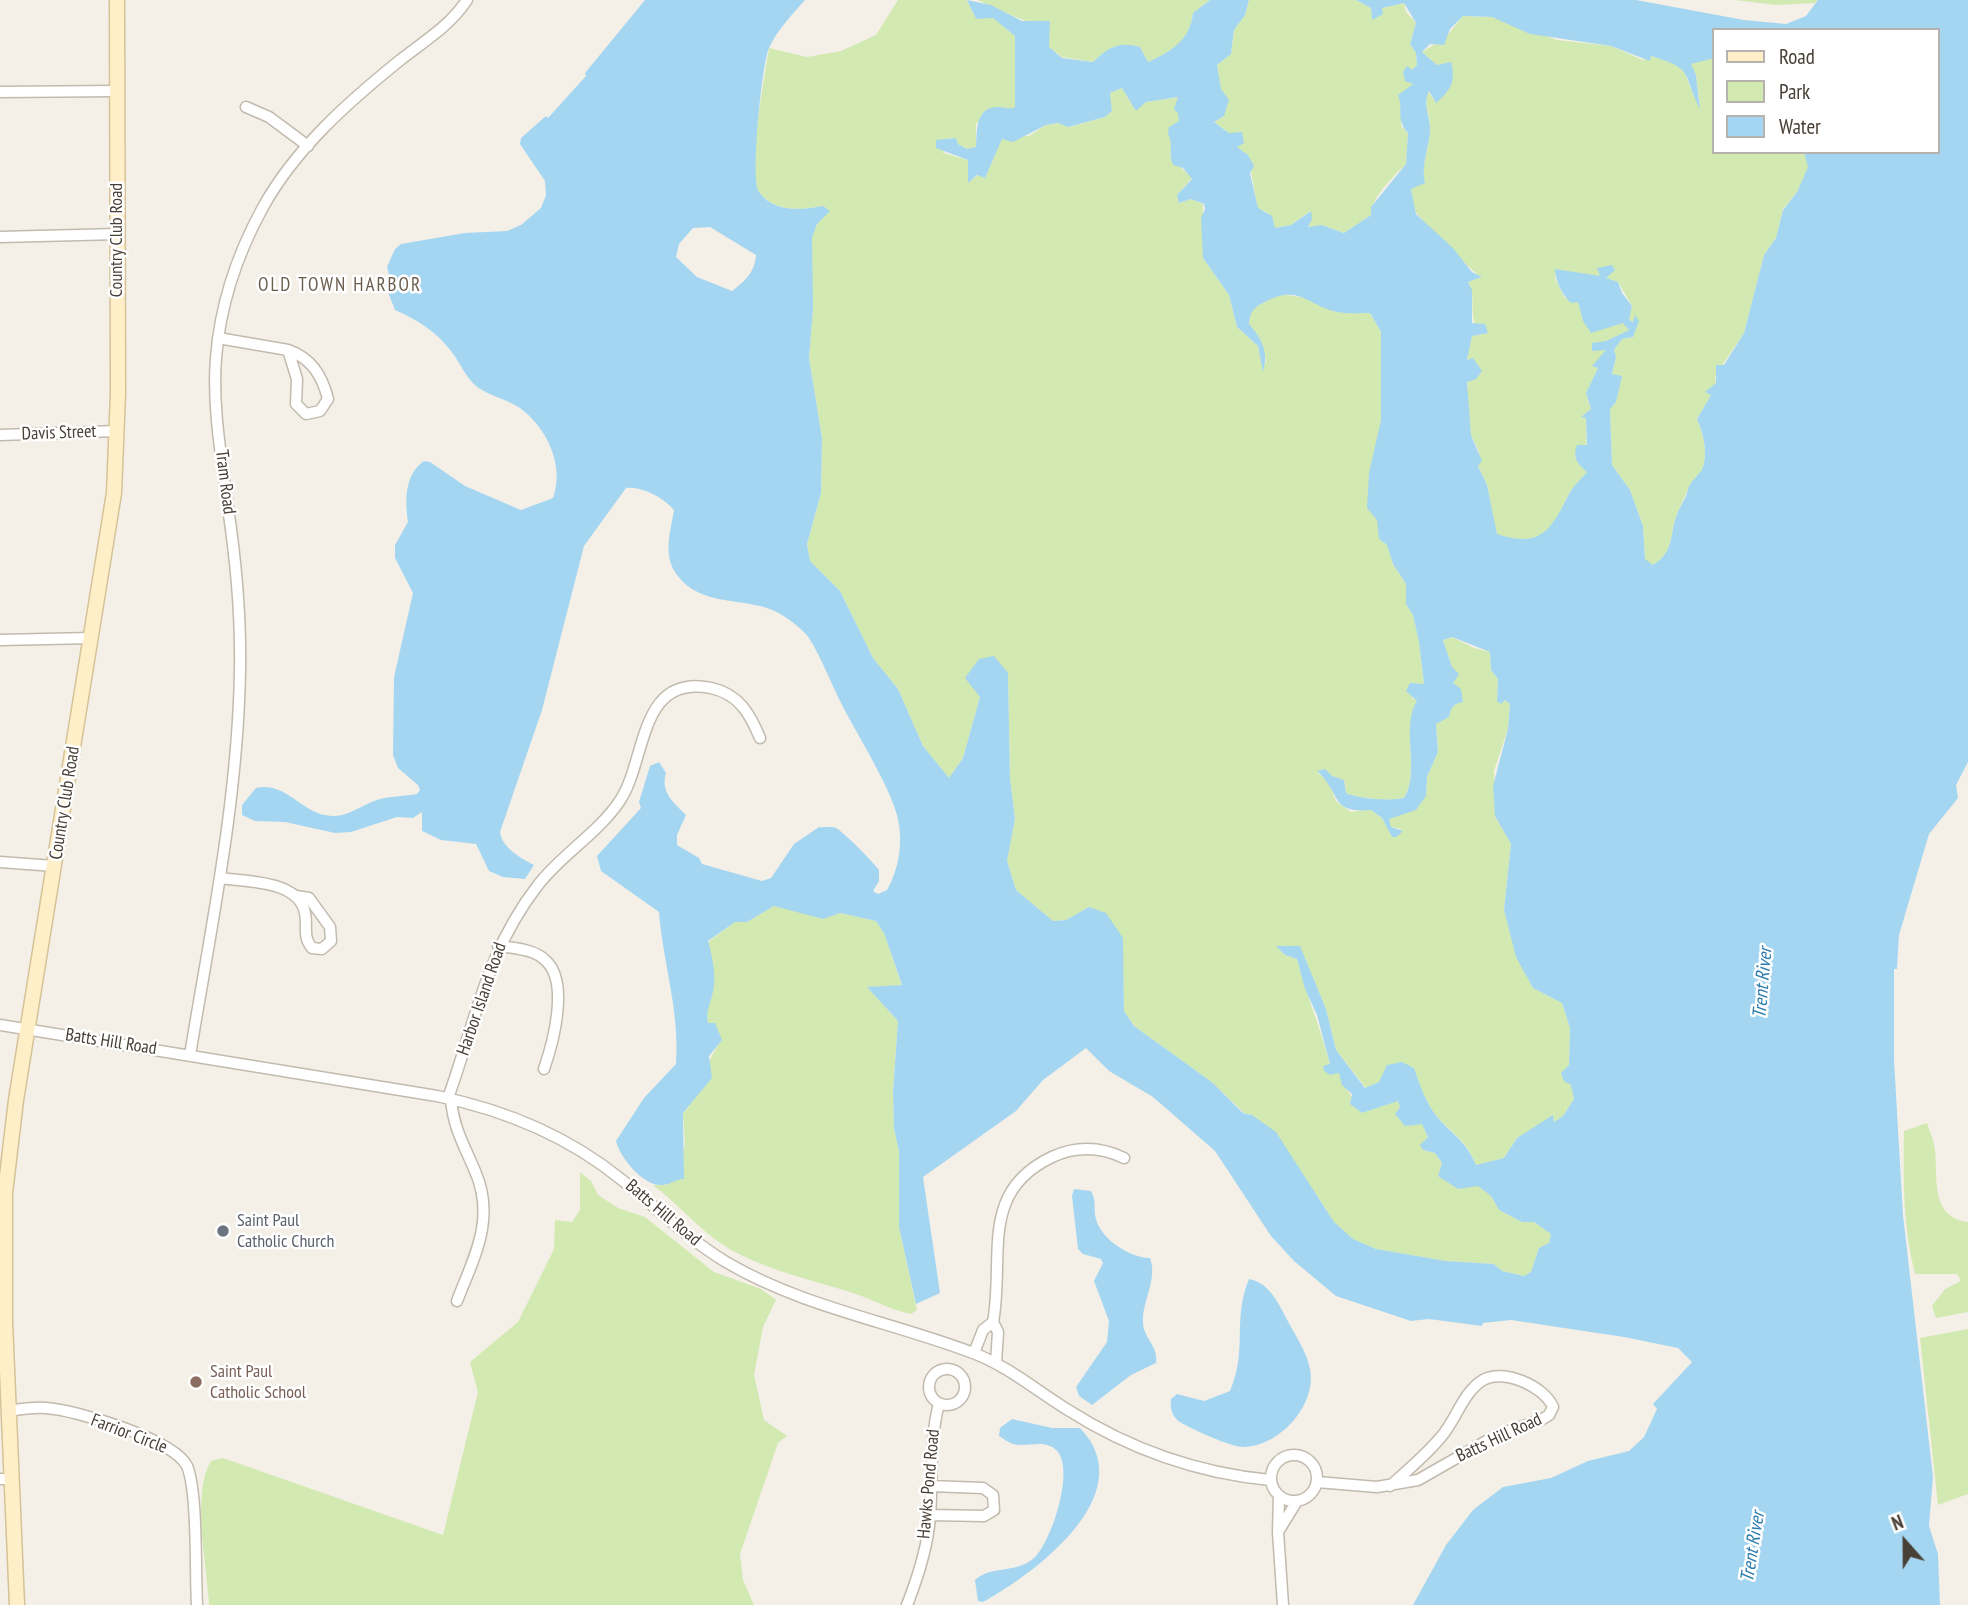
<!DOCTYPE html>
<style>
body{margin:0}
#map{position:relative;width:1968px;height:1605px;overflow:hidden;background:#f4f0e8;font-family:"PT Sans Narrow",sans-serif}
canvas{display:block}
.legend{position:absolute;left:1712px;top:28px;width:228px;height:126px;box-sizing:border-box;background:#fff;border:2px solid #b6b3af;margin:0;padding:9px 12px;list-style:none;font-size:21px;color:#484037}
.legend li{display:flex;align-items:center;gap:14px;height:35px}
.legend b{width:35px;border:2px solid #b6b3af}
.north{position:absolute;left:1870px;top:1507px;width:70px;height:70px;-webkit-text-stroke:5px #fff;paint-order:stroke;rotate:339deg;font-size:19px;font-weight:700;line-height:28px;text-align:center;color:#484037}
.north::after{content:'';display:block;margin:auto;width:24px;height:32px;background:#484037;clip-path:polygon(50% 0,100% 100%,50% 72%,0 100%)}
</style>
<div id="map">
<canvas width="1968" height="1605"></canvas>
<ul class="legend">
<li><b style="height:9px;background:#ffefc8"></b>Road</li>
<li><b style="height:19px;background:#d2e9b1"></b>Park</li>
<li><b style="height:19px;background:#a5d6f1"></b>Water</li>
</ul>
<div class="north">N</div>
</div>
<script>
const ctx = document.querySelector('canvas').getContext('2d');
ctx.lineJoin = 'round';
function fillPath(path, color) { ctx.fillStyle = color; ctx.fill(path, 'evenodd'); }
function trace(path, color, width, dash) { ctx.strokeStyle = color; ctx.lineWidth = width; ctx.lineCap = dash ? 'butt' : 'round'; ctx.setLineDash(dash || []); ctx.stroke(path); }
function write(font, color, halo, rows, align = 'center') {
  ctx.font = font + ' "PT Sans Narrow",sans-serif'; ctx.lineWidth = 5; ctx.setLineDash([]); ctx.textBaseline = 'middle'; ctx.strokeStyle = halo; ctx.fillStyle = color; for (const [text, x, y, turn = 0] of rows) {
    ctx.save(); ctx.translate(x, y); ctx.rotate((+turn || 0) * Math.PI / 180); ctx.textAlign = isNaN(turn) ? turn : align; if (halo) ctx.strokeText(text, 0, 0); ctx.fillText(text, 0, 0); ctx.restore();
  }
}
fillPath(new Path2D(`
 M898 0H967L976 19 993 17 1015 36V107L1012 110 998 107 976 124V147L967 149 958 144 956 138 947 139 943 153 968 160V182L978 175 985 178 1002 138 1029 136 1046 125 1058 123 1069 127 1105 117 1112 111 1110 93 1122 88 1136 110 1146 102 1179 97V121L1170 157 1192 178 1177 195 1180 203 1191 199 1203 204V258L1229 295 1237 327 1258 346 1263 370 1266 360 1249 324 1250 313 1254 308 1279 294 1307 298 1336 312 1370 313 1381 332V421L1377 444 1379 539 1387 545 1393 564 1406 584V604L1413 615 1419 642 1424 685 1410 683 1412 698 1417 701C1401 729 1420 773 1404 798 1390 801 1359 799 1346 793L1344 780 1317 772 1328 781 1336 801 1351 812 1370 809 1382 818 1392 837 1401 829 1391 827 1389 819 1426 796 1427 777 1438 752 1436 724 1449 717 1451 708 1456 704 1452 667 1443 640 1452 637 1474 648 1490 652 1491 670 1498 679 1497 701 1505 700 1510 704 1508 729 1494 771 1495 816 1511 844 1504 910 1533 988 1562 1003 1570 1028 1569 1065 1574 1099 1563 1116 1554 1122 1553 1116 1517 1138 1504 1158 1476 1165C1467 1141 1455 1136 1438 1118 1426 1103 1420 1086 1413 1068L1366 1088 1336 1050 1326 1009 1300 947 1278 946 1285 955 1297 959C1306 995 1321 1028 1330 1065L1326 1066 1339 1073C1343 1088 1355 1099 1362 1113L1398 1100 1400 1107 1422 1123 1428 1137 1423 1150 1435 1153 1442 1163 1438 1175 1458 1189 1478 1185 1491 1196 1499 1210 1522 1222H1534L1552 1234 1549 1243 1539 1248 1531 1272 1524 1276 1502 1271 1494 1264 1446 1261 1376 1249 1353 1239 1334 1223 1321 1201 1252 1115 1244 1113 1213 1083 1134 1026 1124 1011 1122 938 1089 907 1066 920 1053 921 1016 890 1007 861 1015 819 1010 779 1008 673 980 697 963 758 949 779 923 746 898 689 873 658 840 591 810 561 807 544 821 493 822 438 809 358 813 309 810 263 812 238 823 206C801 210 775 213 759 192 746 174 765 74 769 48L807 57 841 51 876 35Z
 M978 0H1210L1193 13C1190 41 1172 51 1148 62L1140 47C1118 41 1108 48 1093 62L1062 57 1049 47 1048 32C1027 18 1000 14 978 0Z
 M1249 0H1356L1371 7 1372 19 1382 8 1404 3 1406 12 1416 23 1410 44 1416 53 1417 65 1412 71 1409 82 1414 83 1401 102V126L1408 133 1406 164C1394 176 1371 197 1371 215L1344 233 1322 225 1315 228 1307 226 1310 211 1291 225 1275 228 1267 212 1258 209 1248 155 1236 147 1237 133H1229L1214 122 1224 116 1217 65 1231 54 1234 30 1245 15Z
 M1735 0H1818L1815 3 1776 5Z
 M1463 16 1492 17 1557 40 1611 46 1643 60 1651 56C1696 69 1679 71 1700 106L1696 75 1690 64 1713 57 1714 152H1804L1809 167 1797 192 1783 209 1776 238 1764 255 1744 333 1715 376 1716 383 1706 392 1711 395 1697 419C1703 432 1708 452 1703 467 1701 473 1694 479 1690 485 1689 487 1679 510 1677 514 1669 535 1675 551 1653 565L1645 560 1643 526 1630 490 1612 465 1610 409 1616 402 1621 376 1612 375 1616 357 1614 350 1622 339 1633 337 1635 316 1633 322 1629 320 1632 306 1618 282 1556 269 1555 278 1564 297 1578 301 1601 329 1623 323 1630 330 1606 341 1599 350H1607L1593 366 1598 368 1586 393 1591 409 1582 417 1586 418 1587 472 1570 491 1556 522 1541 536 1523 540 1497 535 1487 485 1478 466 1479 452 1471 435 1467 414 1468 345 1472 335H1481C1466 316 1478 300 1468 282L1481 277C1475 274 1418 217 1415 211 1411 204 1412 197 1411 189L1424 182C1421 163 1429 149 1430 131 1431 116 1423 105 1428 91L1436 103 1437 65 1422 52 1445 38Z
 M774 906 831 915 840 913 876 921 884 933 902 986 868 988 898 1021 893 1092 894 1129 899 1151V1227L917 1310 911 1314C891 1310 876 1301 856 1294 816 1281 773 1272 735 1252 703 1235 681 1206 653 1185H666L676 1179 685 1144 683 1113C702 1096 703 1063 722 1040L708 1023 706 1008 712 996 708 942 735 922H747Z
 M1927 1123C1930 1132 1934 1141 1935 1150 1938 1177 1930 1218 1968 1222V1312L1936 1318 1932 1306 1945 1289 1961 1281 1957 1274H1915C1903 1227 1903 1179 1904 1131Z
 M580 1172 591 1181 598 1195 618 1208 645 1217 714 1272 761 1289 776 1300 763 1327 754 1375 764 1420 787 1436 778 1443 740 1554 743 1580 754 1605H209C207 1564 191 1494 211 1461L223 1458 443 1535 478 1392 470 1362 518 1322 554 1249 555 1220 572 1222 580 1210Z
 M1968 1329V1494L1938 1505 1920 1338Z`), '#d2e9b1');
fillPath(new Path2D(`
 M645 0H805C793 13 776 32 769 48 762 63 750 180 759 192 774 213 801 210 823 206L830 211 817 224 812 238 813 309 809 358 822 438 821 493 807 544 810 561 840 591 873 658 898 689 923 746 949 778 963 758 980 697 965 678 979 659 994 656 1008 673 1010 779 1015 819 1007 861 1016 890 1053 921 1066 920 1089 907 1106 913 1123 938 1124 1011 1134 1026 1213 1083 1243 1113 1252 1115 1276 1132 1334 1222 1353 1239 1376 1249 1446 1261 1494 1264 1502 1271 1524 1276 1531 1272 1539 1248 1549 1243 1551 1234 1534 1222H1522L1499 1210 1491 1196 1478 1186 1458 1189 1438 1176 1442 1163 1435 1153 1423 1150 1420 1145 1428 1137 1422 1124 1405 1126 1395 1114 1400 1107 1398 1101 1362 1113 1350 1104 1352 1094 1342 1085 1339 1073 1330 1075 1324 1071 1323 1066 1330 1064 1317 1015 1305 989 1297 959 1285 955 1276 946H1300L1326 1009 1336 1050 1365 1088 1379 1082 1387 1065 1402 1062 1414 1068C1420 1086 1426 1103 1438 1118 1454 1136 1466 1141 1476 1165L1504 1158 1517 1138 1553 1115 1554 1122 1563 1116 1574 1099 1571 1085 1564 1081 1561 1073 1569 1065 1570 1028 1562 1003 1533 988 1516 957 1504 910 1511 844 1495 816 1493 786 1508 729 1510 704 1505 700 1501 704 1497 701 1498 679 1491 670 1490 652 1452 637 1443 640 1452 667 1459 674 1453 683 1461 689 1463 702C1453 704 1451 707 1449 717L1436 724 1438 752 1427 777 1426 796 1416 810 1389 819 1391 827 1403 831 1396 837H1392L1382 818 1371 810C1329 814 1342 793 1317 771L1325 769 1332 776 1344 780 1346 793C1359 799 1390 801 1404 798 1421 772 1400 727 1417 701L1406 691 1410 683 1424 684 1419 642 1413 615 1406 604V584L1393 564 1387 545 1379 539 1377 520 1367 508 1369 473 1381 420V332L1370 313C1360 313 1347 314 1337 312 1306 305 1299 283 1263 303 1253 308 1250 312 1249 324 1262 339 1269 352 1263 372L1258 346 1237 327 1229 295 1203 258 1201 218 1205 209 1204 204 1191 199 1179 203 1177 195 1192 179 1183 168 1173 165C1168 154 1174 145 1168 134L1169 127 1179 121 1178 113 1174 109 1178 97 1146 102 1136 111 1122 88 1110 93 1112 111 1105 117 1068 127 1058 123 1046 125 1013 142 1002 139 985 178 977 175 968 183V160L936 148V140L956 138 958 144 967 149 976 147C977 131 975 107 998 107 1006 107 1008 110 1015 107V36L993 18 976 19 967 0 991 5 1022 21H1050L1049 47 1062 58 1093 62C1108 48 1118 41 1140 47L1148 62C1172 51 1190 40 1193 13L1210 0H1249L1245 15 1234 30 1231 54 1217 65 1221 89 1229 100 1224 116 1214 122 1229 133 1242 132 1244 143 1237 147 1248 155 1254 166 1250 173 1258 208 1272 216 1275 228 1291 225 1311 211 1312 219 1308 227 1322 225 1344 233 1371 215V207L1406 164 1408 133C1395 119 1404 110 1398 95L1413 84 1405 81 1403 72 1407 66 1412 70 1417 65 1416 53 1410 44 1416 23 1404 3 1382 8 1383 14 1372 20 1371 8 1356 0H1636L1744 20 1786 24 1806 16 1818 0H1968V762L1956 785 1958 798 1929 834 1899 935 1897 969H1894V1060L1903 1215 1933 1477 1929 1526 1938 1554 1940 1605H1413L1446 1545 1473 1510 1503 1487 1551 1478 1588 1461 1629 1451 1644 1437 1657 1409 1653 1404 1692 1362 1678 1348 1624 1337 1511 1320 1483 1323 1482 1326 1429 1319 1411 1321 1336 1296 1294 1261 1271 1236 1215 1151 1153 1097 1109 1071 1086 1048 1043 1080 1016 1111 923 1177 940 1293 916 1304 899 1227V1151L894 1129 893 1092 898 1021 867 987 902 985 884 933 876 921 840 913 823 919 774 906 747 922H735L708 941C713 959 717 978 712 996 709 1008 706 1010 708 1023H715L722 1040 709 1056 712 1078 683 1113 684 1179C675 1179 670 1185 663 1185 644 1187 620 1158 616 1141L644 1098 676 1064C680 1011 663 964 659 912L601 871 597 856 641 808 639 802 650 766 659 762 666 773C660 792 674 803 686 815L677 835V845L699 858 702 864 762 881 771 878 794 844 819 827C824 828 832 826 836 828 844 832 873 862 879 870V881L873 891 878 894 887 890C899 869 903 843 898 819 892 790 857 734 842 705 831 683 822 659 809 638 804 631 793 622 785 617 752 593 701 612 675 572 663 553 671 529 674 510 664 498 642 486 626 488L584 546 542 710 500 832C502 848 521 858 534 865L525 879 503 877 489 871 476 844 441 840 422 831V812L413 818 397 817 351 832 335 833 285 822 255 821 242 815V805L256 788C288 781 303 817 334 816 349 816 365 803 380 799 392 796 405 796 417 794L420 790 418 785 398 768 393 755 394 677 413 593 395 558V545L408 522C405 501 404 475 424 461L430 462 465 486 521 510 553 498C565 466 547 428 520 408 507 399 489 396 476 386 466 378 459 361 451 351 436 331 417 320 395 310L384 282 389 274 387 267 395 249 401 244 465 233 507 231 521 225 541 208 546 195 545 181 520 144 521 138 546 116 548 118 586 76 585 73ZM1463 16 1492 17 1530 34 1611 46 1650 61 1651 56C1694 69 1682 72 1700 109L1696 75 1691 64 1714 58V30H1938V152H1804L1808 167 1797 192 1783 210 1776 238 1764 255 1744 333 1724 365H1716V383L1705 392 1711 395 1697 419C1703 432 1708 452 1703 467 1700 475 1690 481 1688 489 1686 499 1681 504 1677 514 1669 535 1675 551 1653 565L1645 559 1643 526 1630 490 1612 465 1610 409 1616 402 1622 376 1612 374 1616 357 1614 350 1622 339 1633 337 1639 321 1635 315 1633 322 1629 320 1632 306 1622 293 1618 282 1606 278 1615 270 1612 265 1597 268 1600 276 1555 269C1555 280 1562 295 1571 303L1578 302 1583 321 1591 333 1623 323 1629 330 1606 341 1592 343V351L1606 350 1592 366 1598 368 1586 393 1591 409 1581 417 1586 418 1587 445H1577C1572 458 1578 464 1587 472 1581 479 1573 486 1569 494 1551 529 1542 549 1497 534L1487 485 1478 466 1482 461 1471 435 1467 382 1476 379 1482 371 1473 358 1467 360 1472 336 1488 333 1485 324 1472 323V290L1468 282 1482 277 1472 272 1453 248 1416 214 1411 189 1425 183C1421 163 1429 149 1430 131 1431 117 1422 105 1429 91L1436 103C1451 90 1456 82 1451 62L1437 65 1422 52 1430 44 1444 45 1450 29ZM710 227 756 255C755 272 745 281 732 291L697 277 676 257 679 244 693 228Z
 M1074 1189 1091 1191C1097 1201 1093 1209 1096 1219 1101 1239 1130 1258 1150 1258 1158 1279 1142 1301 1143 1322 1143 1338 1159 1346 1156 1363L1131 1375 1092 1405 1079 1396 1076 1387 1107 1342 1109 1321 1094 1281 1103 1263 1101 1259 1083 1254 1078 1249 1072 1196Z
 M1249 1279C1271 1283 1280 1307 1290 1325 1298 1340 1307 1353 1310 1369 1317 1405 1280 1446 1244 1447 1233 1448 1191 1429 1180 1422 1172 1417 1170 1408 1171 1399L1177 1394 1204 1401 1230 1391C1248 1350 1232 1320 1249 1279Z
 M1012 1419 1052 1428H1080C1143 1493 1036 1573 983 1602L978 1601 975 1580C991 1565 1016 1574 1034 1558 1051 1543 1077 1466 1055 1449 1042 1439 1027 1448 1013 1444 1009 1443 1003 1438 999 1436L1000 1428Z`), '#a5d6f1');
const street = new Path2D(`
 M0 92 117 91
 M246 107 269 117 308 146
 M0 237 118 234
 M218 338 288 350
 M288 350C311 358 322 375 328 399L320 411 306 414 296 404 297 379Z
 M0 435 118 431
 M0 640 91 638
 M0 862 54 866
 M220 878C246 882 299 880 305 913 308 927 302 936 312 948L322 949 331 941 330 927 309 898 296 896
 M498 946C513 948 534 949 545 960 570 981 553 1043 544 1069
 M0 1025 437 1096C505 1110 568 1136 622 1180 657 1208 688 1239 726 1262 802 1307 892 1322 973 1353 1008 1366 1037 1391 1068 1410 1131 1450 1197 1473 1270 1480
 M190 1055C211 927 238 800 240 670 241 616 236 561 228 508 222 459 212 408 216 358 220 306 237 255 262 209 294 150 347 103 399 61 424 41 449 27 467 0
 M448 1098C476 1020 486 952 538 885 562 854 597 834 619 802 647 763 637 673 711 688 739 694 750 714 760 738
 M451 1099C453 1127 464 1145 475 1171 496 1219 474 1257 457 1301
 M993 1322C1005 1257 978 1192 1052 1157 1076 1146 1101 1147 1124 1158
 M974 1353 983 1330 993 1322 998 1332 996 1363
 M929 1387a18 18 0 1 1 36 0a18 18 0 1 1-36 0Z
 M9 1411C21 1409 34 1407 46 1408 76 1410 174 1439 187 1466 198 1492 195 1573 197 1605
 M1271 1478a23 23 0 1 1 46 0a23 23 0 1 1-46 0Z
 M0 1479H11
 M1317 1482 1377 1487 1418 1480 1497 1435 1541 1420 1549 1415 1553 1407C1544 1386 1503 1368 1483 1380 1463 1392 1456 1420 1441 1437 1426 1455 1408 1470 1390 1486
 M1279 1496 1278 1532 1297 1501
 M930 1515 984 1516 994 1510 993 1495 983 1488 930 1486
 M1278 1532 1283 1605
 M907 1605C918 1577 928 1546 930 1516 933 1476 929 1443 939 1403`);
const secondary = new Path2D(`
 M17 1605 5 1322V1193L16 1100 114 493 118 393 117 0`);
trace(street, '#c3baae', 13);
trace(secondary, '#d5c298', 17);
trace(street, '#fff', 10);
trace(secondary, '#ffefc8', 14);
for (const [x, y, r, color] of [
 [223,1231,7,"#6b7280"],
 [196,1382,7,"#8d6e63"]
]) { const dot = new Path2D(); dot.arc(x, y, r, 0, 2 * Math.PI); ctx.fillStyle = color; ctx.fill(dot); trace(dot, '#fff', 2.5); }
write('18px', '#484037', '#fff', [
 ["Country Club Road",117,240,-90],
 ["Davis Street",59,433,-2],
 ["Tram Road",225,482,83],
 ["Country Club Road",65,803,-81],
 ["Harbor Island Road",482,999,-71],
 ["Batts Hill Road",111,1042,9],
 ["Batts Hill Road",663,1213,40],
 ["Farrior Circle",129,1434,21],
 ["Batts Hill Road",1499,1438,-25],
 ["Hawks Pond Road",929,1484,-85]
]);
write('18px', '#5b616d', '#fff', [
 ["Saint Paul",237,1221],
 ["Catholic Church",237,1242]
], 'left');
write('18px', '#785e54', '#fff', [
 ["Saint Paul",210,1372],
 ["Catholic School",210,1393]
], 'left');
ctx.letterSpacing = '2px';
write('19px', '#6b5e4e', '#fff', [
 ["OLD TOWN HARBOR",340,286]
]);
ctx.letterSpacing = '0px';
write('italic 19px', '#2d7dad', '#fff', [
 ["Trent River",1763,983,-85],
 ["Trent River",1753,1547,-81]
]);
</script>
